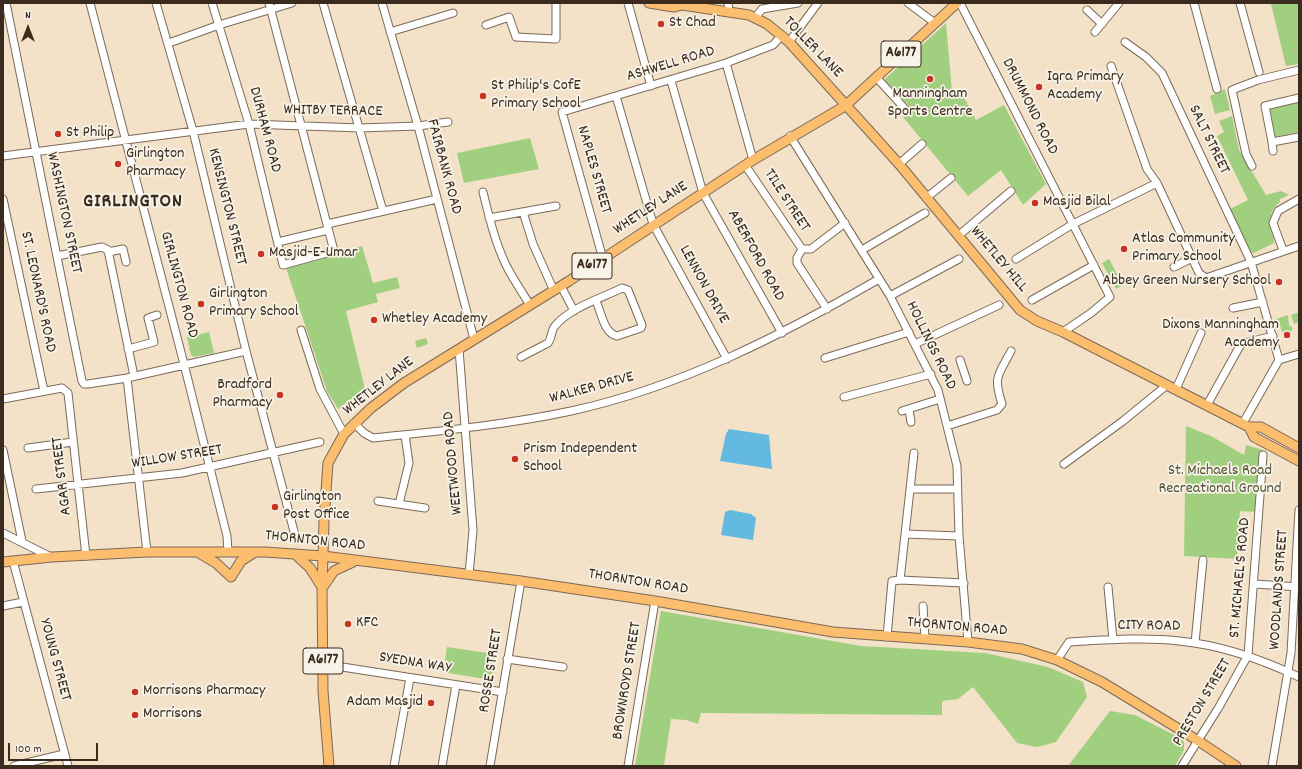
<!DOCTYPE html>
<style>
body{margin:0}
#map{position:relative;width:1302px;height:769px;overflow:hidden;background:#f3e1c8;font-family:Dekko,sans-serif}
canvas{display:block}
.frame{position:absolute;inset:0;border:4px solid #3b2a1e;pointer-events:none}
.north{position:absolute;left:8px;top:8px;width:40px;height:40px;-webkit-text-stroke:3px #f7f3e8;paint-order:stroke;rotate:0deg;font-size:11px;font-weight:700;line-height:16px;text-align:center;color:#3b2a1e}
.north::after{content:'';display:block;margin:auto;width:14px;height:18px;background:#3b2a1e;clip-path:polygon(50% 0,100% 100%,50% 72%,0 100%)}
.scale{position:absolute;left:8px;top:743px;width:90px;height:18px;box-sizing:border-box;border:2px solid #3b2a1e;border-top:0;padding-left:5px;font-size:12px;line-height:14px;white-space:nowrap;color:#3b2a1e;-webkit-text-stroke:3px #f7f3e8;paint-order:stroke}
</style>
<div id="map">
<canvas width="1302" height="769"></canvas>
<div class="frame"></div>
<div class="north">N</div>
<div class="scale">100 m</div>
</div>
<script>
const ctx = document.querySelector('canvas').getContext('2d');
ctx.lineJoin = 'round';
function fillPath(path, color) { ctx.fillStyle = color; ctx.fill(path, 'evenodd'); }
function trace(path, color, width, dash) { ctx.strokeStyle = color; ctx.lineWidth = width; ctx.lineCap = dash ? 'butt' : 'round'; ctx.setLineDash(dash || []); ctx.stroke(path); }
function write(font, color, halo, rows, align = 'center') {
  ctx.font = font + ' Dekko,sans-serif'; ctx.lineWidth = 3.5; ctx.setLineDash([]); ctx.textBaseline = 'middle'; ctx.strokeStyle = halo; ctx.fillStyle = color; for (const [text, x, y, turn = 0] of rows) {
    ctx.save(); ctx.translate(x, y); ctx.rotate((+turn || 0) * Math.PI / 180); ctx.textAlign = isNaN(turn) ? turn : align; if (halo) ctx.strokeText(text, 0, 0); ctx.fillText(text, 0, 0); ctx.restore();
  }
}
fillPath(new Path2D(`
 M1299 3V64L1286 66 1271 4Z
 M946 23 952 92 960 90 976 120 1004 105 1046 184 1023 205 1001 170 968 196 903 117 912 109 884 80Z
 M1225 89 1230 110 1215 114 1210 96Z
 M1299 101V132L1274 137 1268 107Z
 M1232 116 1239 150 1266 195 1281 191 1289 195 1280 199V202C1264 215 1274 225 1274 243L1254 253 1251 252 1230 209 1248 200 1217 136 1224 132 1219 121Z
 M530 138 539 169 464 183 457 153Z
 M362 246 373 283 397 277 400 288 376 294 378 302 346 311 365 389 338 409 327 391 286 268Z
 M1109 259 1123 285 1116 289 1102 263Z
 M1299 312V322L1294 324 1291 315Z
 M1288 315 1289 325 1293 328 1291 332H1282L1280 325 1274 326 1273 320Z
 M209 332 214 353 194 357 191 355 187 337Z
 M426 338 428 344 417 348 415 341Z
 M1186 426 1211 436 1244 455 1246 445 1263 450 1257 512 1240 511 1237 559 1184 556Z
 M661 611 861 646 985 653 1048 667 1083 682 1087 697 1056 742 1037 747 1017 743 973 687 958 699 942 701V715L701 713 698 724 686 720 671 719 664 766H635Z
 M447 647 494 654 491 680 443 672Z
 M1110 711 1135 715 1184 740V750L1175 766H1068Z`), '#a0d07f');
fillPath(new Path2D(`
 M729 429 769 435 772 469 720 461 726 434Z
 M730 510 751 514 756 518 753 540 721 535 725 512Z`), '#63b9e0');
const minor = new Path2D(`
 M6 3 82 381 84 384H88L127 378 246 351
 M90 3 184 364 227 536 228 552
 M156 3 193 131 246 351 295 535
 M212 3 249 124 283 265 334 251 269 3
 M323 3 383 211
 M382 3 418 126 474 339
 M628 3 651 86
 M728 3 729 12
 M908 3 935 23
 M960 3 1110 297 1091 313 1063 332
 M1194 3 1217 89
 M1240 3 1259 72
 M1087 10 1102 24
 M755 18 762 9 798 3
 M486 25 509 17 516 37 556 39V3
 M390 32 453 13
 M1095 32 1119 3
 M789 42 818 3
 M1125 42 1146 57 1162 73 1251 262 1279 360
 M169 43 219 25 292 3
 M726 63 753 160
 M1111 66 1147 169 1157 183 1199 273 1206 278 1299 246
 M876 77 906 110
 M671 81 703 193 782 333
 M616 96 653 224 727 359
 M1299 98 1265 106 1272 142 1299 137
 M790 136 890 296 938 390 957 466 959 536 968 642
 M1272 142 1273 151
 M3 156 249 124 360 128 418 126 448 122
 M899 164 922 144
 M745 165 802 249H811L845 223
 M1252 166 1246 154 1232 90 1258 80 1299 70
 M483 192C489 217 495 242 506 265 513 279 522 292 530 305
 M926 198 951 178
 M3 199 44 391
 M523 212 533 244 554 291
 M489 218 556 206
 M327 224 437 199
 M958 236 1011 191
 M278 242 328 230
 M802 249 797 258V263L827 309
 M862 250 925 213
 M1283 250 1273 223 1278 211 1299 199
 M108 252 123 249 126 262
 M57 256 102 247 108 250 134 376
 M603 259 562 112 726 63 773 45 782 35
 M1016 259 1073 224 1157 183
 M1174 267 1192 258
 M561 286 574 311
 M890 296 959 259
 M1032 300 1094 265
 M1233 308 1263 302
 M301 330 320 389 344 434
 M915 344 999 305
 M128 349 154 342 148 318 157 315
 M459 349 473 530 469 575
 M521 357 548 343C552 338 551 330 555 326 569 308 602 298 622 288L628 290 642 325 641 328 617 336C604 334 601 311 596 301
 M825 358 909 332
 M960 360 967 381
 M127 378 147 552
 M1176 389 1201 333
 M844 397 931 374
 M3 399 62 388 68 393 86 556
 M1207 405 1241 344 1273 336
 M909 409 911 422
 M902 411 940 399
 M354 423 364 433 373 438C439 431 506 425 571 411 681 387 782 335 879 279
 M1243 423 1279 360 1299 354
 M947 426 997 410 1002 404C993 376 998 376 1011 351
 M28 448 73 442
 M3 450 22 541
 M1064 464 1123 421 1167 385
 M36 489 182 473 320 442
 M910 489H957
 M378 501 425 508
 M399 504 409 463 405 435
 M3 533 51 557
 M905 534 959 536
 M13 561 68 766
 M900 580 964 583
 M1255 584 1299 587
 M1108 587 1113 640
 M3 606 23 602
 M923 606 925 639
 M887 637 892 581 900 580 914 453
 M1195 643 1203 560
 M507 659 563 667
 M1057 660 1069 642C1105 640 1143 637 1179 641 1221 645 1261 659 1299 677
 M323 664 503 692
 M14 766 64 754
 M394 766 410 678
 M442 766 456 685
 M490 766 521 581
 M628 766 655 601
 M1182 766 1219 707 1248 655 1263 455
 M1272 766 1291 653 1299 510`);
const major = new Path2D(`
 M649 3 674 7 682 5 749 15 767 24 789 42 899 164 1020 310 1037 321 1063 332 1249 427H1261L1299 448
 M1249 427 1254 437 1299 461
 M199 553 216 563 231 577 241 561 255 552
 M295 554 310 568 322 587
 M3 562 52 557 147 552H265L323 556 521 581 655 601 833 632 968 642 1022 649 1057 660 1102 682 1197 740 1236 766
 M323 587 334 571 353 562
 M329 766 323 691 322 589 324 520 328 463 344 434 371 408 404 383 569 281 753 160 845 106 957 3`);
trace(minor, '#7b6a5a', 9);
trace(major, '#7b6a5a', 11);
trace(minor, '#fff', 7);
trace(major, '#fbbd6e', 9);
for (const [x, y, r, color] of [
 [661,24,4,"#c8321e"],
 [930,79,4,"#c8321e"],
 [1039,87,4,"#c8321e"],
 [483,96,4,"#c8321e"],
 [58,134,4,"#c8321e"],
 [118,164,4,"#c8321e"],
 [1035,203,4,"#c8321e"],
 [1124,249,4,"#c8321e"],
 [261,254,4,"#c8321e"],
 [1279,282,4,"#c8321e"],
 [201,304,4,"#c8321e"],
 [374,320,4,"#c8321e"],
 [1287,335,4,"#c8321e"],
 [280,395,4,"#c8321e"],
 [515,459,4,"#c8321e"],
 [275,507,4,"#c8321e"],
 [348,624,4,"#c8321e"],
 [135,692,4,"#c8321e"],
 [431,703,4,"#c8321e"],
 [135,715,4,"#c8321e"]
]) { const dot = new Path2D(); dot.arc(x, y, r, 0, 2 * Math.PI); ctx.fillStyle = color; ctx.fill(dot); trace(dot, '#f7f3e8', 1.5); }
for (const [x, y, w] of [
 [901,54,40],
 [592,266,40],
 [323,661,40]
]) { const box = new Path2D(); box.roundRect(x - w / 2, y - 13, w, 26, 3); ctx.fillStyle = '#f7f3e8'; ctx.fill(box); trace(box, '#3b2a1e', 1); }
write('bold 15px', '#3b2a1e', null, [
 ["A6177",901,54],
 ["A6177",592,266],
 ["A6177",323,661]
]);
write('16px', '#3b2a1e', '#f7f3e8', [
 ["St Chad",669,24],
 ["Iqra Primary",1047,78],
 ["Academy",1047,96],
 ["St Philip's CofE",491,87],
 ["Primary School",491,105],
 ["Manningham",930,95,"center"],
 ["Sports Centre",930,113,"center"],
 ["St Philip",66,134],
 ["Girlington",126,155],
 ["Pharmacy",126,173],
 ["Masjid Bilal",1043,203],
 ["Atlas Community",1132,240],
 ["Primary School",1132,258],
 ["Masjid-E-Umar",269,254],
 ["Abbey Green Nursery School",1271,282,"right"],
 ["Girlington",209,295],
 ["Primary School",209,313],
 ["Whetley Academy",382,320],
 ["Dixons Manningham",1279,326,"right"],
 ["Academy",1279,344,"right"],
 ["Bradford",272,386,"right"],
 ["Pharmacy",272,404,"right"],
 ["Prism Independent",523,450],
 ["School",523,468],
 ["Girlington",283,498],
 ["Post Office",283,516],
 ["KFC",356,624],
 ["Morrisons Pharmacy",143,692],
 ["Adam Masjid",423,703,"right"],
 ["Morrisons",143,715]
], 'left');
write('16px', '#3b2a1e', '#f7f3e8', [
 ["TOLLER LANE",812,48,46],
 ["ASHWELL ROAD",671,65,-17],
 ["DRUMMOND ROAD",1029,107,63],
 ["WHITBY TERRACE",333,112,1],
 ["DURHAM ROAD",264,130,75],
 ["SALT STREET",1208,140,64],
 ["FAIRBANK ROAD",443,167,75],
 ["NAPLES STREET",593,170,74],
 ["TILE STREET",786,201,57],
 ["KENSINGTON STREET",226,207,76],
 ["WHETLEY LANE",651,209,-33],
 ["WASHINGTON STREET",63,213,78],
 ["ABERFORD ROAD",755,256,61],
 ["WHETLEY HILL",998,260,50],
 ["GIRLINGTON ROAD",178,285,75],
 ["LENNON DRIVE",703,285,61],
 ["ST. LEONARD'S ROAD",37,292,78],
 ["HOLLINGS ROAD",930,346,64],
 ["WHETLEY LANE",379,387,-38],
 ["WALKER DRIVE",592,389,-15],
 ["WILLOW STREET",177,458,-9],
 ["WEETWOOD ROAD",454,463,-95],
 ["AGAR STREET",63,476,-97],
 ["THORNTON ROAD",315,542,6],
 ["ST. MICHAEL'S ROAD",1241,578,-85],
 ["THORNTON ROAD",638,583,9],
 ["WOODLANDS STREET",1280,590,-86],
 ["CITY ROAD",1149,627,1],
 ["THORNTON ROAD",957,628,5],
 ["YOUNG STREET",54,660,75],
 ["SYEDNA WAY",415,664,9],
 ["ROSSE STREET",492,671,-81],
 ["BROWNROYD STREET",628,681,-81],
 ["PRESTON STREET",1203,703,-59]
]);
write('16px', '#545436', '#f7f3e8', [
 ["St. Michaels Road",1220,472],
 ["Recreational Ground",1220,490]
]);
ctx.letterSpacing = '1px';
write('bold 20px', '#3b2a1e', '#f7f3e8', [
 ["GIRLINGTON",133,203]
]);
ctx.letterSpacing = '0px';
</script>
